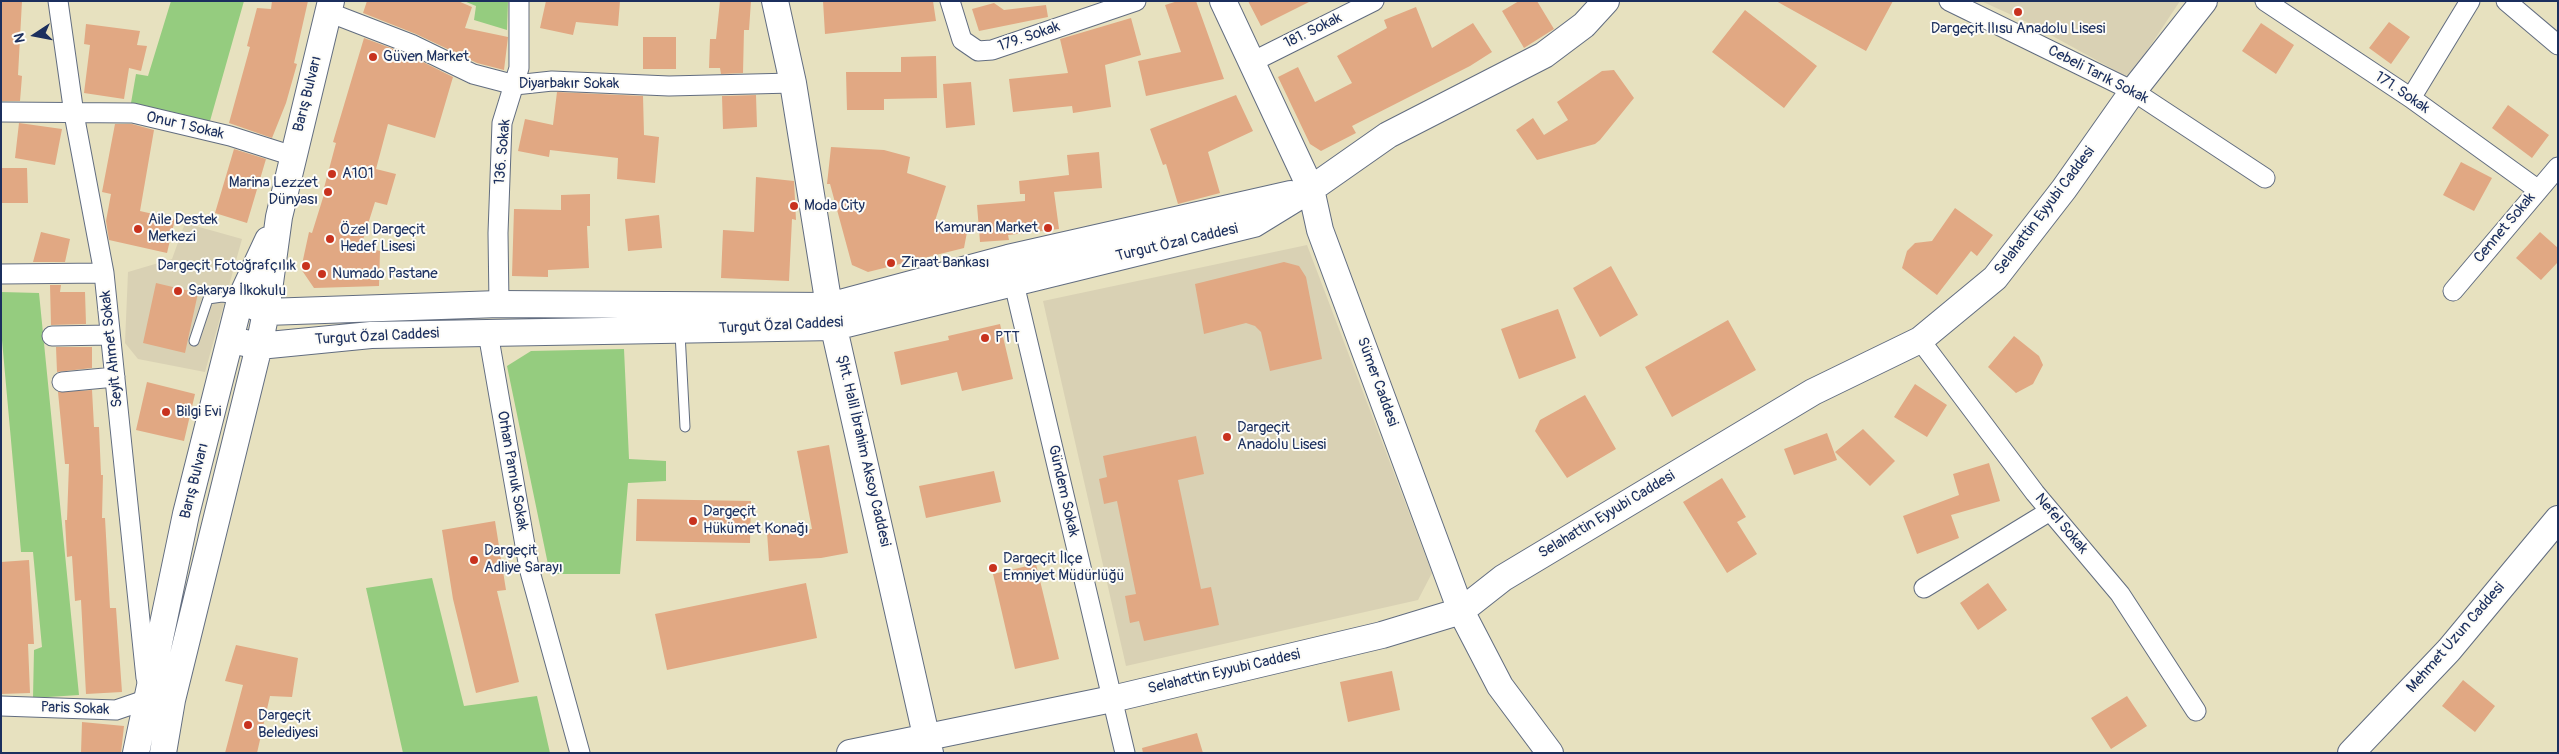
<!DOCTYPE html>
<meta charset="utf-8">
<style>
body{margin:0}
#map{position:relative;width:2559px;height:754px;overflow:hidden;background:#e7e1bf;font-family:Pangolin,sans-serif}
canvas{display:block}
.frame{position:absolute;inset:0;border:2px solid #1b2f5e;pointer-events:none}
.north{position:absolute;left:10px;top:10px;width:50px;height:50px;-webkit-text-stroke:4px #fdfcf7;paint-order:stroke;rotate:259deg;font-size:14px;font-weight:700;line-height:20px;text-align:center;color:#1b2f5e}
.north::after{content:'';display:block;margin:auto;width:18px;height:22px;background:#1b2f5e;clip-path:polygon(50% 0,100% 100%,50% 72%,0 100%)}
</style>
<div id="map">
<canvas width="2559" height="754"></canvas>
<div class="frame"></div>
<div class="north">N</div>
</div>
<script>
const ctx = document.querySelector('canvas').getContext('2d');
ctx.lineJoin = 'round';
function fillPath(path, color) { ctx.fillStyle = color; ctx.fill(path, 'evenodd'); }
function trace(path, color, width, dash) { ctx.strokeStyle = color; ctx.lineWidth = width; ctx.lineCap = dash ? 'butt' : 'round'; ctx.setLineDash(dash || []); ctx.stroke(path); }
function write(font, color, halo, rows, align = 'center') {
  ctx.font = font + ' Pangolin,sans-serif'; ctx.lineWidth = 4; ctx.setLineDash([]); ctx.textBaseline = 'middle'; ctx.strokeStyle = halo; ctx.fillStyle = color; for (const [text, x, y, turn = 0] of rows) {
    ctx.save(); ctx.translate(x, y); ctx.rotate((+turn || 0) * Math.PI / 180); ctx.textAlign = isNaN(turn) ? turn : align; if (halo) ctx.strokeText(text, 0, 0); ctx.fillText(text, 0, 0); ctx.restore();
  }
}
fillPath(new Path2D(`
 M1981 1H2180L2129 78 2027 22Z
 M185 223 242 239 205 372 138 359 125 343 128 272 172 259Z
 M1307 245 1432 573 1418 600 1126 666 1043 301Z`), '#d9d1b4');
fillPath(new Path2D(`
 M171 1H244L210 121 131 103 136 74 148 76Z
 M464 1H508L507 30 474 20 476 6Z
 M1 292 39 293 79 695 33 698 34 650 42 647 33 552H21L1 329Z
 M624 349 629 459 666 461V481L628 483 620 574H550L507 366 531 351Z
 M432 578 464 706 537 696 550 753H403L366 588Z`), '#95cc7f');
fillPath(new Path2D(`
 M1 1H22L18 75 22 76 20 101H1Z
 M272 1H308L294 63 297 64 286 103 272 138 229 123 250 47 247 46 257 8 271 9Z
 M367 1H458L472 7 465 28 508 37 504 70 477 63 416 34 363 13Z
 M546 1H620L618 26 576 22 573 35 540 28Z
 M720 1H751L749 30H744L743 73 721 74 720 68H709L710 39H716Z
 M823 1H933L936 21 825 34Z
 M1178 1H1196L1224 79 1146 96 1138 61 1181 52 1165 5Z
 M1248 1H1311L1261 26Z
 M1519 1H1537L1554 29 1524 48 1502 11Z
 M1776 1H1893L1866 51Z
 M994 3 1004 10 1046 5 1048 17 979 31 972 9Z
 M1416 7 1432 48 1473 23 1492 52 1470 66 1352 126 1356 133 1321 151 1310 144 1278 77 1298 67 1315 102 1352 83 1337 56 1387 28 1384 20Z
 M1745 10 1817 66 1784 108 1712 52Z
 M1131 18 1141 55 1105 65 1111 107 1073 113 1072 106 1013 112 1009 79 1068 73 1060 39Z
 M2389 22 2410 37 2391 64 2369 48Z
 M2261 23 2294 45 2276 74 2242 51Z
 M86 24 140 31 137 45 147 46 141 71 129 68 124 99 84 93 90 45 84 44Z
 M643 37H676V69H643Z
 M364 38 407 54 453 77 435 138 388 124 376 169 396 174 387 205 375 202 361 246 380 251 379 286 314 288 301 269 309 232 312 233 326 188H324L336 143 333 142Z
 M936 56 937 98 884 99V110H847L846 72H901V57Z
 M1614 70 1634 98 1600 140 1595 144 1537 160 1516 130 1533 118 1544 135 1568 120 1557 102 1602 71Z
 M971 82 975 125 946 128 943 84Z
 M557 92 643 96 644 135 659 137 655 183 617 179 618 158 550 150 549 157 518 151 525 119 553 125Z
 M756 95 757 127 723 129 722 96Z
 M1236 95 1253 131 1208 152 1220 193 1178 204 1166 164 1163 165 1150 129Z
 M2508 105 2549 135 2532 158 2492 128Z
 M19 123 62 129 55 165 15 158Z
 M115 124H132L154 130 140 211 175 219 167 253 109 240 106 221 111 194 102 192Z
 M831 147 884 150 910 157 907 173 946 186 934 224 967 232 964 248 868 272 852 265 830 184H827Z
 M234 149 266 159 247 223 215 213Z
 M1099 152 1102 188 1054 192 1059 229 1008 235 1009 240 980 242 977 205 1025 201V194H1020L1019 181 1069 175 1067 155Z
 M2461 162 2492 178 2474 211 2443 195Z
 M1 168H27L28 203H1Z
 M756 177 794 181 796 220 792 219 789 281 721 278 723 230 754 232Z
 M590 194V226H587L589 268 548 270V277L512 276 514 209 561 210V195Z
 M1955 208 1993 235 1977 256 1971 251 1937 295 1902 268 1907 251 1915 243 1932 241Z
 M659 215 662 248 628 251 625 219Z
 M41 232 70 239 65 262H33Z
 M2540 232 2558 248V262L2541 280 2516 258Z
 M1284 262 1299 266 1306 277 1322 359 1270 371 1261 332 1255 326 1246 323 1204 334 1195 284Z
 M1611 266 1638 315 1600 337 1573 288Z
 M156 283 198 293 185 353 143 343Z
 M50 285H61L60 292H85L86 324 51 325Z
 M1558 309 1576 358 1519 379 1501 329Z
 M1728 320 1756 370 1672 417 1645 367Z
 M1000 324 1013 379 962 391 957 372 901 385 894 352 949 340 948 336Z
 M2014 336 2039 356 2043 365 2033 384 2016 393 1988 367Z
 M56 347H92V368L57 372Z
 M147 382 195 394 184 441 136 430Z
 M1915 384 1947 405 1927 437 1894 417Z
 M92 390 94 427H99L101 475H103L102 518H105L110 608H116L122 692 86 694 81 600 75 601 72 556 67 557 65 520H67L69 464H65L58 392Z
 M1585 395 1616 449 1567 478 1535 431 1540 420Z
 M1863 429 1895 461 1870 486 1835 452Z
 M1827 433 1837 460 1794 475 1784 449Z
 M1196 436 1204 474 1178 480 1201 589 1211 587 1219 625 1144 641 1139 621 1130 623 1125 596 1136 594 1117 501 1104 504 1099 479 1107 477 1103 456Z
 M829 445 848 553 821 558 769 561 767 532 812 529 797 451Z
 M1989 463 2000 501 1951 515 1959 538 1917 554 1903 516 1959 495 1953 474Z
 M994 471 1001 502 926 518 919 486Z
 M1722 478 1746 517 1737 522 1757 554 1727 573 1683 502Z
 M637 499 751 501 750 543 636 541Z
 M495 521 506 590 497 591 519 682 476 693 453 599 442 530Z
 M29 560 34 644H28L30 693 1 694V562Z
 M1036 564 1059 659 1015 669 993 574Z
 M806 583 817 638 667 670 655 614Z
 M1988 583 2007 610 1978 630 1960 603Z
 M236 645 298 658 292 697 270 696 257 753H225L243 685 225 681Z
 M1392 671 1400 710 1348 722 1340 682Z
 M2463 680 2495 706 2475 732 2442 706Z
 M2127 696 2147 726 2111 749 2091 718Z
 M82 722 124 726 121 753H81Z
 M1197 733 1203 753H1143L1142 748Z`), '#e1a883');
const lane = new Path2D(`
 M680 333 685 427
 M194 341 208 299 222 297 237 299`);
const street = new Path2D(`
 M58 1 74 114 104 273 146 678
 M950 1 962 40 978 51 992 50 1136 1
 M1949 1 2133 91 2265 178
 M2265 1 2411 98 2537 189
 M2506 1 2558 45
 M328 12 411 44 473 74 515 85 552 81 669 86 793 83
 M1252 62 1374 1
 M2411 98 2470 1
 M1 112 133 113 230 136 293 156
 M1011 271 1125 753
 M1 274 104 273
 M2453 291 2558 167
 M499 304 498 233 502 123 519 68V1
 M488 333 529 568 580 753
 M52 336 110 335
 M1920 340 2035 493 2120 594 2196 711
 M62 382 115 377
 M1924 588 2050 511
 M1 706 116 710 148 699H158`);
const secondary = new Path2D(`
 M775 1 793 83 829 306 930 753
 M1223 1 1311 189 1320 230 1461 611 1500 686 1550 753
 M240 300 266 312 499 304 829 306 1008 258 1291 194
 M231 340 259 346 371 335 835 327 1254 224 1311 189 1388 135 1544 55 1584 25 1606 1
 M136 753 186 514 240 300 268 240
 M163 753 172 700 259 346 266 312 279 217 331 1
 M850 753 1112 699 1382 635 1461 611 1503 578 1813 392 1920 340 1995 278 2064 189 2133 91 2204 1
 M2351 753 2449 650 2558 519`);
trace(lane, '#626d80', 11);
trace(street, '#626d80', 21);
trace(secondary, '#626d80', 28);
trace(lane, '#fff', 9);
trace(street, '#fff', 19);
trace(secondary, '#fff', 26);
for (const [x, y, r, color] of [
 [2018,12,5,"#c8321e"],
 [373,57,5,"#c8321e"],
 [332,174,5,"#c8321e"],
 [328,192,5,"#c8321e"],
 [794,206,5,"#c8321e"],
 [1048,228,5,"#c8321e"],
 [138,229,5,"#c8321e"],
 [330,239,5,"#c8321e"],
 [891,263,5,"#c8321e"],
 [306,266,5,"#c8321e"],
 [322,274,5,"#c8321e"],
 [178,291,5,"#c8321e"],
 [985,338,5,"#c8321e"],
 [166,412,5,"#c8321e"],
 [1227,437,5,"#c8321e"],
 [693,521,5,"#c8321e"],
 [474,560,5,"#c8321e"],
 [993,568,5,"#c8321e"],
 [248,725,5,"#c8321e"]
]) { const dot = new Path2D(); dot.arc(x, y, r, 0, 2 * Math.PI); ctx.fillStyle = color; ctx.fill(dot); trace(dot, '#fdfcf7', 2); }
write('15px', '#1b2f5e', '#fdfcf7', [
 ["Dargeçit Ilısu Anadolu Lisesi",2018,29,"center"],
 ["Güven Market",383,57],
 ["A101",342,174],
 ["Marina Lezzet",318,183,"right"],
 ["Dünyası",318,200,"right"],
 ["Moda City",804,206],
 ["Aile Destek",148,220],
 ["Merkezi",148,237],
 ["Kamuran Market",1038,228,"right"],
 ["Özel Dargeçit",340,230],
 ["Hedef Lisesi",340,247],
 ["Ziraat Bankası",901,263],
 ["Dargeçit Fotoğrafçılık",296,266,"right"],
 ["Numado Pastane",332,274],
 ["Sakarya İlkokulu",188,291],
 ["PTT",995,338],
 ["Bilgi Evi",176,412],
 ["Dargeçit",1237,428],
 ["Anadolu Lisesi",1237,445],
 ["Dargeçit",703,512],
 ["Hükümet Konağı",703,529],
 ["Dargeçit",484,551],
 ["Adliye Sarayı",484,568],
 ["Dargeçit İlçe",1003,559],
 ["Emniyet Müdürlüğü",1003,576],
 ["Dargeçit",258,716],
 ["Belediyesi",258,733]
], 'left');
write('15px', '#1b2f5e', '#fdfcf7', [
 ["181. Sokak",1313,31,-26],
 ["179. Sokak",1029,37,-19],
 ["Cebeli Tarık Sokak",2098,75,27],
 ["Diyarbakır Sokak",569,84],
 ["171. Sokak",2402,93,34],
 ["Barış Bulvarı",308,94,-76],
 ["Onur 1 Sokak",185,126,13],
 ["136. Sokak",503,152,-85],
 ["Selahattin Eyyubi Caddesi",2045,211,-53],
 ["Cennet Sokak",2505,228,-50],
 ["Turgut Özal Caddesi",1177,243,-13],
 ["Turgut Özal Caddesi",781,326,-3],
 ["Turgut Özal Caddesi",377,337,-3],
 ["Seyit Ahmet Sokak",112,349,-96],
 ["Sümer Caddesi",1377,382,70],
 ["Şht. Halil İbrahim Aksoy Caddesi",863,451,77],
 ["Orhan Pamuk Sokak",512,471,80],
 ["Barış Bulvarı",195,481,-76],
 ["Gündem Sokak",1063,491,77],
 ["Selahattin Eyyubi Caddesi",1607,515,-31],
 ["Nefel Sokak",2061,524,50],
 ["Mehmet Uzun Caddesi",2456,638,-49],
 ["Selahattin Eyyubi Caddesi",1224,672,-13],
 ["Paris Sokak",75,709,2]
]);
</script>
